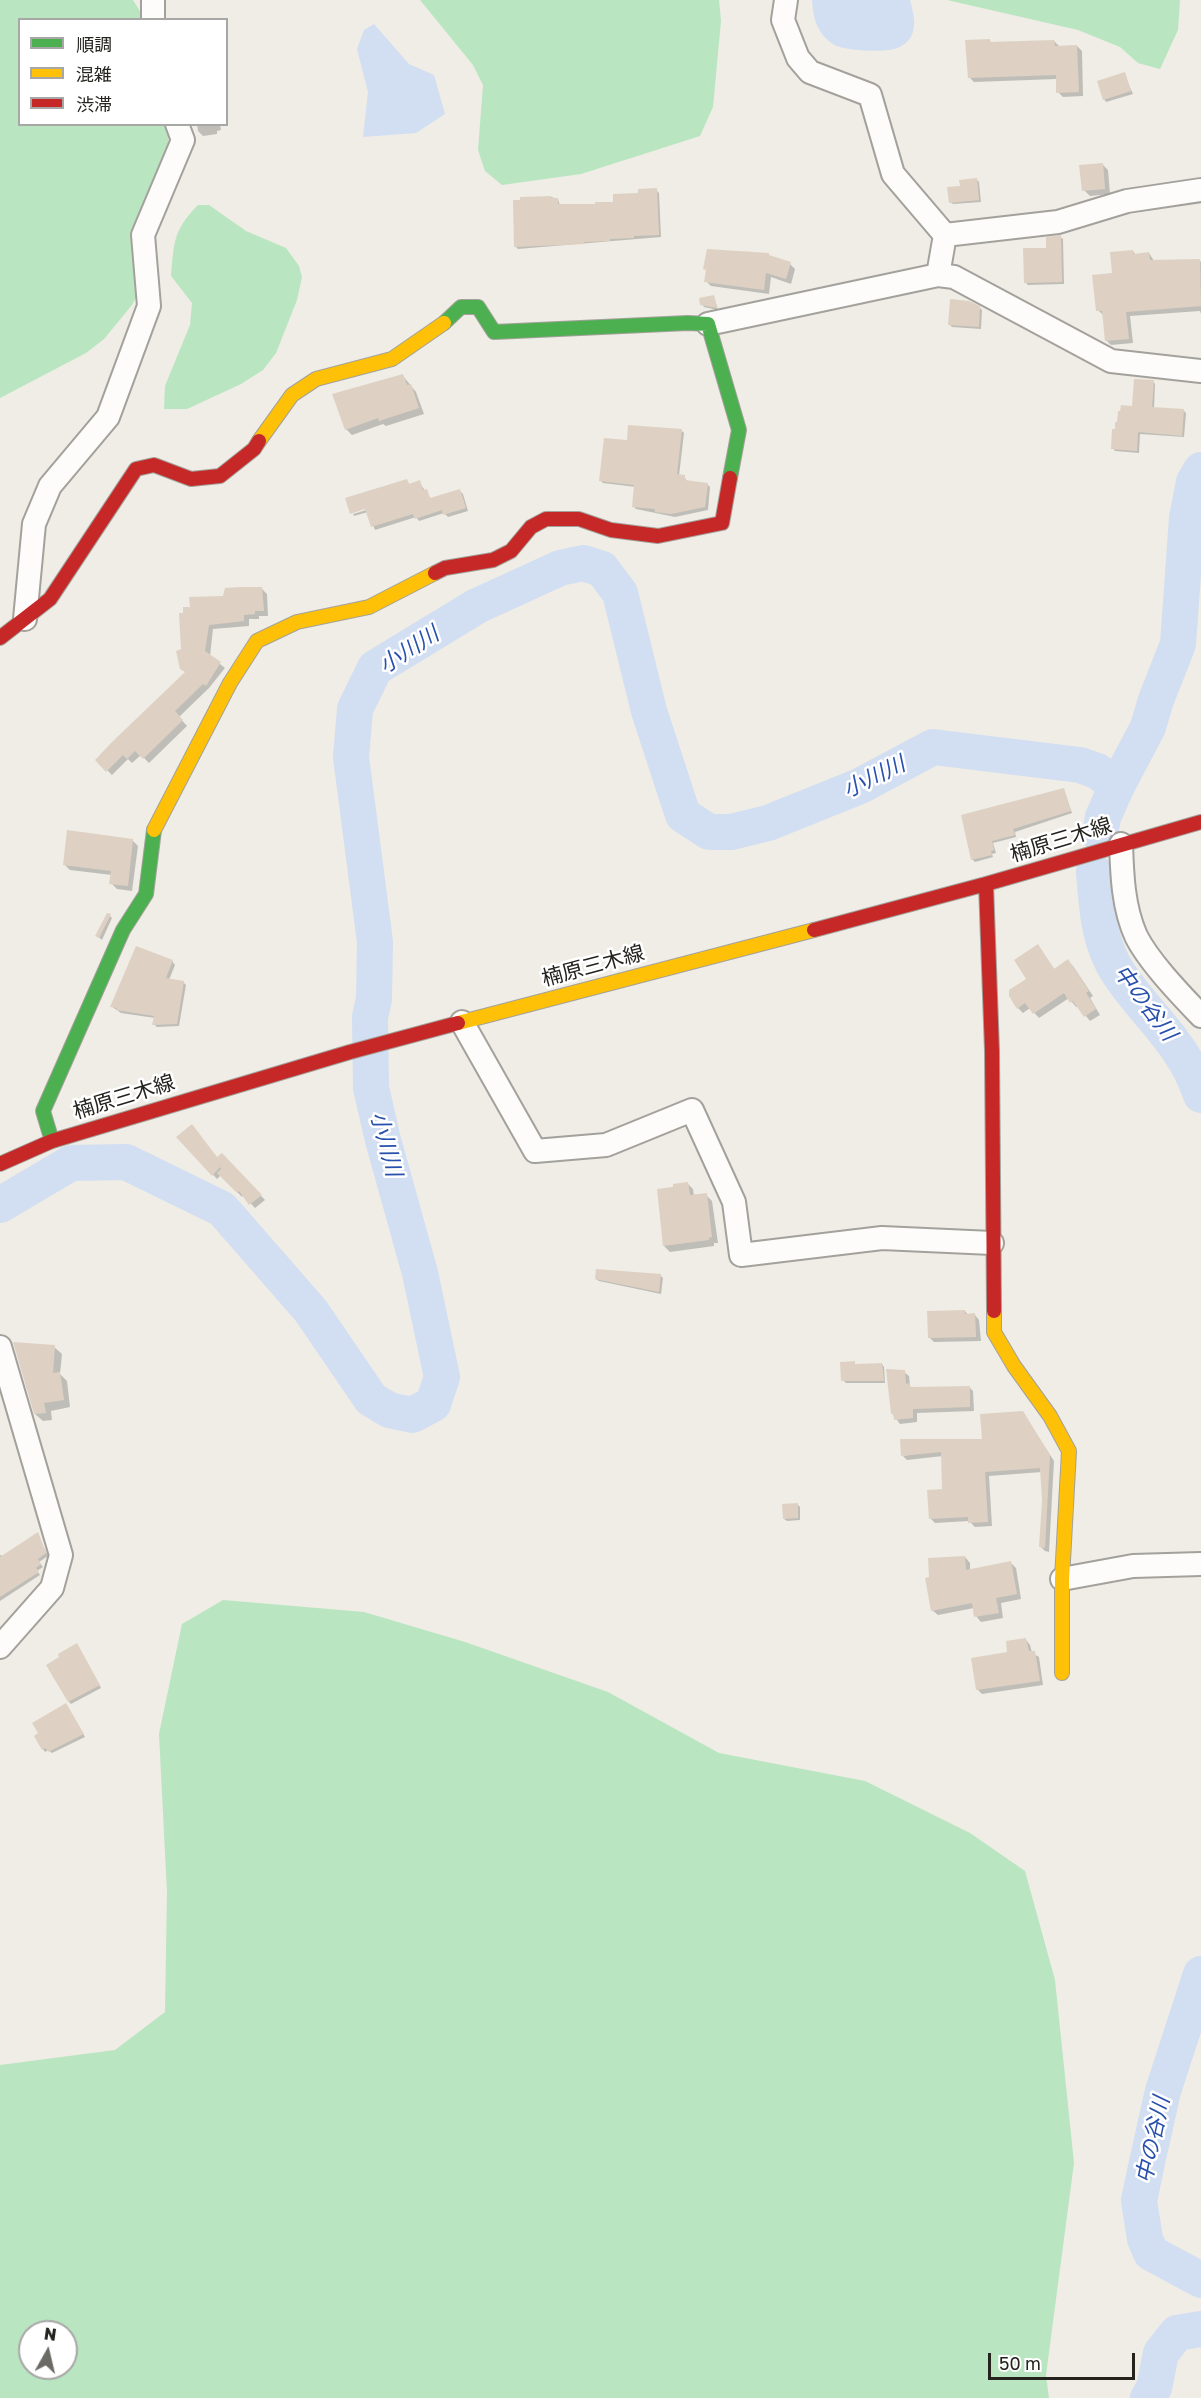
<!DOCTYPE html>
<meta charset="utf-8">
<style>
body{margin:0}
#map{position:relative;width:1201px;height:2398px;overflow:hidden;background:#efede5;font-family:"Golos Text","Noto Sans JP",sans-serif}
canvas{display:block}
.legend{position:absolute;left:18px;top:18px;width:210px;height:108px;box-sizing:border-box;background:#fff;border:2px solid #a7a7a5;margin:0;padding:8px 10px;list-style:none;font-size:18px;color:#24231e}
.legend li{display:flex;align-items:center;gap:12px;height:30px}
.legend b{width:30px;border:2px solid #a7a7a5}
.north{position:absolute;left:18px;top:2320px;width:60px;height:60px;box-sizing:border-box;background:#fff;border:2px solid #a7a7a5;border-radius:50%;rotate:8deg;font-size:16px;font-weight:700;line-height:24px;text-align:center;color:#24231e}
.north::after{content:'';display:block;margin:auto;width:21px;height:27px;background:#6b6a64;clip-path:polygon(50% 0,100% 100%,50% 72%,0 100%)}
.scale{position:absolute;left:988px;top:2353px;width:147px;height:27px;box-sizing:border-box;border:3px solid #24231e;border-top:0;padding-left:8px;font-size:18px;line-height:21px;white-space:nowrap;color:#24231e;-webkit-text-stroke:4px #fff;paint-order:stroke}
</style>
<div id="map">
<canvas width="1201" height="2398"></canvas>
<ul class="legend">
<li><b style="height:8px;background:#4caf50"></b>順調</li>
<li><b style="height:8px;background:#ffc107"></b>混雑</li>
<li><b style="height:8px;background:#c62828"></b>渋滞</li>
</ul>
<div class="north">N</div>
<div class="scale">50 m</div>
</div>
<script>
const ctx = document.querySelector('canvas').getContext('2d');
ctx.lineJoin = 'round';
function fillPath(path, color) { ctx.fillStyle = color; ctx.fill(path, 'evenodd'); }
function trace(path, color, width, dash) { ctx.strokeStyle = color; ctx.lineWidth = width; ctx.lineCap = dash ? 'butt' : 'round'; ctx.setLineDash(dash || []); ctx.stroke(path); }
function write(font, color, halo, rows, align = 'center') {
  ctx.font = font + ' "Golos Text","Noto Sans JP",sans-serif'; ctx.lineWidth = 5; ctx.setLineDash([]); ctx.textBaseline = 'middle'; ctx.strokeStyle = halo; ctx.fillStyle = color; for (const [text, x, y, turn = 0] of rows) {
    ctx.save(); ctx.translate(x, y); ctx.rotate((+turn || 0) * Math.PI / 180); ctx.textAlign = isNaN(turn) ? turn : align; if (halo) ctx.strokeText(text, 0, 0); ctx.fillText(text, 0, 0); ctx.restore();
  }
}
fillPath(new Path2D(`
 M0 0H133L145 19 20 20V124L170 125 160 221 150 264 143 285 132 305 104 339 86 353 0 398Z
 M420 0H719L721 21 713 107 700 136 581 174 502 185 485 171 478 150 483 85 473 65Z
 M947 0H1180L1178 30 1160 69 1138 63 1120 47 1078 30Z
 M198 205H209L246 231 286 248 299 266 302 277 297 300 276 353 263 370 241 384 187 409H164L165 386 190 325 192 303 171 276C174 243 173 230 198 205Z
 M223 1600 364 1612 465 1642 608 1692 719 1753 865 1781 970 1833 1025 1871 1055 1980 1074 2163 1046 2375 1049 2398H0V2065L115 2050 165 2012 167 1892 159 1734 182 1624ZM30 2332H66V2368H30Z`), '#b9e5c1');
fillPath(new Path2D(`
 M812 0H910C913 12 917 25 911 37 909 41 901 47 897 48 886 53 842 51 833 44 817 33 813 18 812 0Z
 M374 24 409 64 434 75 445 114 416 133 363 137 368 92 357 49 364 30Z`), '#d2def2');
fillPath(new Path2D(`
 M989 40 992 43 1054 41 1060 47 1077 46 1082 51 1083 96 1063 97 1058 92 1057 79 974 82 969 77Z
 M1124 74 1133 94 1106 102 1104 99Z
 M197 124H220L221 130 217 131V134L203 136 198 131Z
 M1102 164 1108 170 1110 194 1090 196 1084 190Z
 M977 180 979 182 981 202 953 204 950 202Z
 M656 190 659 193 661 237 518 249 516 247 551 197 558 199 560 206 615 203Z
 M1060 237 1063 239 1064 284 1028 285 1025 282 1048 249Z
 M1133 251 1136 255 1149 253 1154 261 1199 260 1201 262V314L1200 311 1130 316 1133 343 1111 345 1106 340 1103 315 1098 310 1114 274Z
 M771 258 790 264 795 269 791 284 771 277 769 294 711 286 706 281Z
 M714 297 718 310 704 307 702 304Z
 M979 307 982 310 981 329 952 327 950 325Z
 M403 376 416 392 424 414 386 426 383 424 352 435 346 429Z
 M1153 381 1155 384 1154 408 1183 410 1186 413 1184 437 1140 434 1139 453 1115 451 1113 448 1134 407Z
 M681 430 684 433 679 476H684L687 482 707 484 710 487 708 510 675 517 636 509 633 506 636 487 603 483 600 480 628 442Z
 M406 480 410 485 419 482 431 499 460 491 463 494 468 511 448 517 444 513 419 521 416 517 375 530 368 512 354 516 353 514 373 508Z
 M262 589 267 594 268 616H259V619H249V626L213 629 210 656 225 668 209 688 179 717 187 726 149 763 141 755 132 763 128 759 112 775 97 760 186 673 182 650 191 608 225 597Z
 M1064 790 1072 813 1015 832 1016 837 993 843 996 853 992 854 993 857 975 862 972 859 963 816Z
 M132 840 138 846 132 891 117 889 111 883 112 875 70 870 64 864Z
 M110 916 112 918 102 940 97 936Z
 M1038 946 1055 970 1068 961 1073 966 1093 996 1090 998 1100 1015 1090 1021 1078 1006 1076 1007 1069 998 1039 1018 1030 1008 1023 1013 1018 1008Z
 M172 961 175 965 169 980 183 982 186 985 179 1026 157 1027 154 1024 155 1018 121 1013 111 1006Z
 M179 1137 217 1158 222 1155 265 1200 255 1208 243 1195 242 1197 221 1175 217 1179Z
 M687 1183 693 1189 694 1196 706 1195 712 1201 718 1243H714V1246L670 1252 664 1246 675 1188Z
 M660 1275 663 1278 661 1294 599 1281 596 1279Z
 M965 1311 968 1315H975L979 1320 981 1341 934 1342 929 1337Z
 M54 1347 62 1354 60 1374 67 1381 70 1407 51 1411 52 1420 43 1421 35 1414Z
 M842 1364H882L884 1367 885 1383H846L843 1380Z
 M904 1372 909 1376 910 1386 912 1389 969 1387 973 1391 974 1411 917 1413V1422L900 1424 892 1413Z
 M1023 1413 1054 1461 1049 1552 1045 1551 1040 1546 1044 1500 1042 1472 989 1476 992 1526 975 1527 969 1521 935 1523 931 1519 943 1491V1456L907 1460 903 1456 984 1440Z
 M798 1505 800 1507V1520L787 1521 784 1519Z
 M37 1534 48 1556 39 1562 43 1567 37 1571 40 1575 0 1601V1555L3 1556Z
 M965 1557 970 1563V1571L1011 1563 1016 1568 1021 1599 1001 1603 1003 1618 981 1622 976 1616 974 1608 938 1615 932 1610Z
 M1026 1640 1030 1645 1032 1653 1039 1657 1043 1685 982 1694 977 1689 1009 1653Z
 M79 1648 101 1688 71 1704 69 1702Z
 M68 1708 85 1737 52 1753 48 1750 45 1752 43 1749Z`), '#0003');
trace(new Path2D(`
 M1100 835 1103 817 1117 786
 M1094 872C1097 907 1098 943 1119 974 1148 1017 1184 1043 1201 1095
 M0 1205 71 1163 126 1162 222 1209 311 1311 371 1399 389 1410 412 1415 433 1404 442 1377 420 1273 383 1140 371 1088 370 1017 374 999 375 942 351 757 355 709 375 668 477 606 560 568 583 563 602 569 620 593 649 711 683 815 709 832H731L768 823 860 786 933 747 1080 765 1097 771 1117 786 1148 727 1156 700 1178 644 1187 518 1194 482 1201 470
 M1201 1974 1163 2091 1146 2167 1139 2201 1145 2239 1151 2253 1201 2280
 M1148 2398 1154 2388 1161 2353 1177 2333 1201 2329`), '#d2def2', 36);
fillPath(new Path2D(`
 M990 39V42L1054 40 1055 46 1077 45 1079 92 1056 93V75L968 78 965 40Z
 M1125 72 1131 91 1103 100 1097 81Z
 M1103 163 1105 189 1082 191 1079 165Z
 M977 178 979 200 949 203 947 187 960 186 959 180Z
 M657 188 659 235 634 236V238L610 239V241L584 242 585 244 514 247 513 200H520V197L551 196V198H558V204H595V202H613V194L638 193V189Z
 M1061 235 1062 282 1024 283 1023 248H1046V237Z
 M707 249 769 253V255L791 262 786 279 766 273 764 290 704 282 706 270 703 269Z
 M1133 250 1134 254 1149 252 1150 260 1200 259 1201 306 1126 312 1129 339 1105 341 1102 311H1096L1092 275 1112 273 1110 252Z
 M714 295 717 308 700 305 699 298Z
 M950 299 969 301 980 306 979 327 948 325Z
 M403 374 407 385 411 384 419 408 379 421 378 418 345 430 332 394Z
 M1134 379 1154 380 1152 407 1184 409 1182 436 1138 432 1137 451 1111 449 1112 429H1115V422H1117L1118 411H1120L1121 405 1132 406Z
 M628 425 682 429 677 474 685 475V480L708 483 705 507 671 514 655 512V509L632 507 634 485 599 481 604 438 627 440Z
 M407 479 409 484 420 480 423 490 427 489 430 498 460 489 466 508 443 515 442 510 415 519 413 514 371 527 365 509 350 514 345 498Z
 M240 587H262L264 611H255V614L244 615V621L209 625 205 651 221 662 206 686 203 684 175 711 183 720 143 759 135 751 127 759 123 755 106 772 95 760 111 743 185 672 180 669 176 651 181 649 179 613H183V607H190L189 597 223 596 225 588Z
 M1064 788 1071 811 1013 829 1015 835 992 841 994 850 991 851 992 855 971 860 961 815Z
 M67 830 133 839 128 886 109 884 111 871 63 865Z
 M107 913 111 914 99 938 95 936Z
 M1038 944 1054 969 1068 959 1089 991 1086 993 1096 1009 1084 1017 1073 1001 1070 1003 1064 993 1033 1014 1025 1003 1017 1009 1009 996V990L1026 979 1014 960Z
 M136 946 173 960 166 978 184 981 177 1024 152 1025 154 1016 116 1010 117 1008 110 1007Z
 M192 1124 217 1157 222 1153 262 1195 249 1205 239 1191 237 1193 217 1173 221 1169 220 1167 212 1176 176 1137Z
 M688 1182 690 1195 707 1193 712 1237 709 1238V1240L663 1246 657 1189 673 1187V1184Z
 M596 1269 661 1274 659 1292 595 1279Z
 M965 1310V1314L975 1313 976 1337 928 1338 927 1311Z
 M13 1342 55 1345 53 1373 60 1372 64 1400 44 1403 46 1413 34 1414Z
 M855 1361V1364L882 1363 884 1381H841L840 1362Z
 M886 1369 905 1370 906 1384 909 1383 910 1387 970 1386V1407L913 1409V1418L894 1420 893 1413 891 1414Z
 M1023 1411 1050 1455 1045 1548 1039 1547 1042 1500 1040 1468 985 1472 988 1522 968 1523V1517L929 1519 927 1490 942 1489 941 1452 901 1456 900 1439H982L980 1414Z
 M798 1503V1518L783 1519 782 1504Z
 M38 1532 46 1553 38 1559 41 1564 36 1568 39 1572 0 1597V1557Z
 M965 1556 966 1570 1011 1561 1017 1594 996 1598 999 1613 974 1617 972 1603 931 1611 925 1578 929 1577 928 1558Z
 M1026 1638 1029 1651H1035L1040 1681 976 1690 971 1658 1007 1652 1006 1641Z
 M77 1643 100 1685 68 1702 46 1665 59 1657 58 1654Z
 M66 1703 84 1734 48 1752 46 1748 42 1750 34 1736 38 1733 32 1723Z`), '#ded1c3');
const street = new Path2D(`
 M786 0 783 20 798 58 810 72 870 95 893 174 945 235
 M153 20V0
 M938 275 945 235 1058 222 1127 201 1201 190
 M708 324 938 275 954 277 1111 361 1201 371
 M25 619 34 524 50 486 108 417 149 306 143 235 183 140 177 124
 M1121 844C1122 874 1123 907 1136 936 1149 962 1181 995 1201 1016
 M462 1022 535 1151 606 1145 692 1110 734 1202 741 1255 882 1238 992 1243
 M0 1347 61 1555 52 1588 0 1647
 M1062 1579 1133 1566 1201 1564`);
const fast = new Path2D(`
 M444 323 461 307H478L494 332 688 323 708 324 739 430 730 478
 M52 1141 43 1111 123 930 146 894 154 830`);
const slow = new Path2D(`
 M259 441 292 395 316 379 392 359 444 323
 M154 830 230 683 257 641 297 622 369 607 435 573
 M458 1023 814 930
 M994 1311V1332L1014 1366 1050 1416 1069 1451 1062 1579V1673`);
const jam = new Path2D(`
 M435 573 445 568 493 560 511 551 531 527 546 519H579L611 530 658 536 722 523 730 478
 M0 638 50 599 136 469 154 465 191 479 220 476 254 449 259 441
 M986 884 992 1051 994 1311
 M814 930 986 884 1201 822
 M0 1164 52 1141 350 1052 458 1023`);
trace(street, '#a3a19b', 26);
trace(fast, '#a3a19b', 16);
trace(slow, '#a3a19b', 16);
trace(jam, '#a3a19b', 16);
trace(street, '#fdfcfb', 22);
trace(fast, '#4caf50', 14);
trace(slow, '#ffc107', 14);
trace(jam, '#c62828', 14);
write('21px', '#24231e', '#fff', [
 ["楠原三木線",1061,840,-17],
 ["楠原三木線",593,966,-15],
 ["楠原三木線",124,1097,-17]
]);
write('italic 22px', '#2850ac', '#fff', [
 ["小川川",409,650,-33],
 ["小川川",874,777,-26],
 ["中の谷川",1145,1003,53],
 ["小川川",386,1144,75],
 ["中の谷川",1153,2140,-78]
]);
</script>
